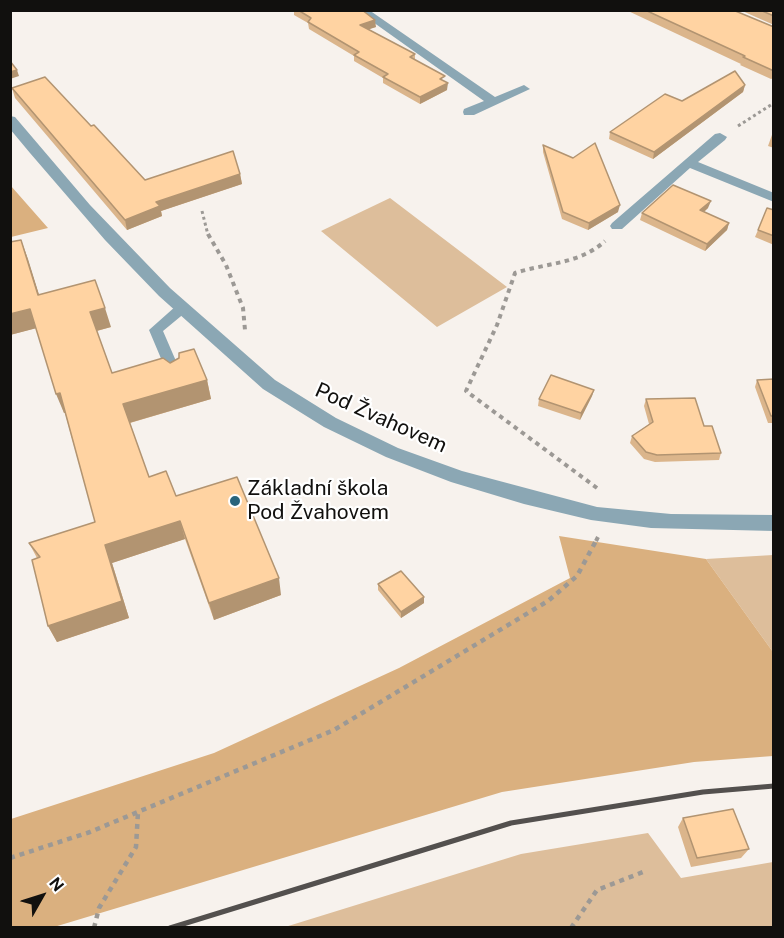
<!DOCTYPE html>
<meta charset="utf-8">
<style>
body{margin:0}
#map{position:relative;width:784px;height:938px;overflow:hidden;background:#f7f2ed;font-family:"Public Sans",sans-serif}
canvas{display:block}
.frame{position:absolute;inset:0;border:12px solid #11100e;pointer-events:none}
.north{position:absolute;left:12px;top:866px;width:60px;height:60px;-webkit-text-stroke:4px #fff;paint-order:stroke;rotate:51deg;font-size:16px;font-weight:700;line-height:24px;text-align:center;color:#11100e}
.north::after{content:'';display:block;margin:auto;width:21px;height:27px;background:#11100e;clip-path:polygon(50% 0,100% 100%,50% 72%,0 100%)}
</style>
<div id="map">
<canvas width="784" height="938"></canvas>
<div class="frame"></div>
<div class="north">N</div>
</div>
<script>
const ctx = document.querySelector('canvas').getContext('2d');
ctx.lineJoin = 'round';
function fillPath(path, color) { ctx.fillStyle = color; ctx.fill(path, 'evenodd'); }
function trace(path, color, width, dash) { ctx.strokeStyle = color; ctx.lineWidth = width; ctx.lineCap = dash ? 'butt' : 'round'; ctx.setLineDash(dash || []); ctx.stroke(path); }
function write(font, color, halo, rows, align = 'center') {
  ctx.font = font + ' "Public Sans",sans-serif'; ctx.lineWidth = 4.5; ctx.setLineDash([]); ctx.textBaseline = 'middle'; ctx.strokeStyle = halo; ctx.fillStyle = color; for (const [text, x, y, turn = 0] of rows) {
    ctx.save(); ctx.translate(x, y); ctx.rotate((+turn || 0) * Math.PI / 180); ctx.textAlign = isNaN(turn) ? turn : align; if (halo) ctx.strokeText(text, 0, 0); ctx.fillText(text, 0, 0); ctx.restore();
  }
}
fillPath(new Path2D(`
 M390 198 507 287 437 327 321 231Z
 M773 555V652L706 559Z
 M648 833 681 878 773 862V927H285L521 854Z`), '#ddbe9b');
fillPath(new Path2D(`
 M10 186H11L48 228 11 237Z
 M559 536 706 559 773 652V756L694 762 502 792 54 927H11V819L214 753 399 668 570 578Z`), '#dab07f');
trace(new Path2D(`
 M738 126 774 103
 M202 211 208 235`), '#9c9995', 3, [3, 3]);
trace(new Path2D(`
 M208 234 226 265 243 308 245 330
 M597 488 466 391 497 325 515 273C546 263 580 264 605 241
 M596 541 598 537`), '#9c9995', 4, [4.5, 4.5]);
trace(new Path2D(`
 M10 858 90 832 334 730 548 601 577 576 597 539
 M94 928 99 908 136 847 138 812
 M571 928 597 890 643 872`), '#9c9995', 4.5, [5, 5]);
fillPath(new Path2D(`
 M181 305 188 309 186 312 163 331 182 375 175 380 168 375 149 330 176 306Z`), '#8ba7b4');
fillPath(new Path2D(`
 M356 10H369L495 97 524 85 530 89 474 115H464L463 112 464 109 484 101Z
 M10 116 15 117 90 205 170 288 275 380 336 418 398 448 462 471 597 507 671 514 774 515V531L651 528 591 520 524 504 451 482 386 457 324 427 263 389 159 296 105 240 30 153 10 129Z
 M720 133 727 137 725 140 698 162 774 193V202L690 168 622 229H612L610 226 612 223 715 134Z`), '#8ba7b4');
trace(new Path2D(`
 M170 928 511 823 703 792 774 786`), '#53504e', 5);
fillPath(new Path2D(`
 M294 10H362L376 27 368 29 415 54V60L445 82 447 90 420 104 383 83V78L354 61V56L309 29 308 23 294 15Z
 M626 10H733L774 27V78L771 79 740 65 741 64Z
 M740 10H774V25Z
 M745 85 743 92 653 159 609 139 610 132 682 101Z
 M12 88 91 126 145 180 240 174 242 184 161 211 162 216 127 230 15 98Z
 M773 132H774V148L768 146Z
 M543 145 618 212 588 230 562 219 543 152Z
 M708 208 704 212 729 223 727 230 705 251 640 220 642 213Z
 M774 210V245L755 237 758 230Z
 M21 240 39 295 111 327 97 331 112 373 170 363 207 380 211 399 130 423 149 477 176 496 281 595 214 620 185 539 112 563 129 618 57 642 48 626 37 558 29 543 95 522 65 413H64L36 328 10 335V242Z
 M774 379V423H768L755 387 757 380Z
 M594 390 592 396 580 420 538 406 539 399Z
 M646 399 704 426 721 453 719 460 655 462 644 459 630 443 632 436 649 424 644 406Z
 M378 584 424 603 401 618 378 590Z
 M683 818 749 849 741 858 691 867 678 827Z`), '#dbb58b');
fillPath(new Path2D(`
 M375 20 376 27 361 32 360 25Z
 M17 70 19 76 10 79V72Z
 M448 83 447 90 420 104V97Z
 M745 85 743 92 653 159 654 152Z
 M240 174 242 184 161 211 162 216 127 230 125 220 156 202Z
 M711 201 708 208 698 217 700 210Z
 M620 205 618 212 588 230 589 223Z
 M729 223 727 230 705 251 707 244Z
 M21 240 28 259 45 314 38 295Z
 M105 308 111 327 96 331 90 312Z
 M30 309 37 328 10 335V314Z
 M207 380 211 399 129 423 123 404Z
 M594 390 592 396 580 420 581 413Z
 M60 393 67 412 64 413 56 394Z
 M180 521 185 539 112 563 129 618 57 642 48 626 105 545Z
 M279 578 281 595 214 620 209 603Z
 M424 597V603L401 618V612Z`), '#b29471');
const building = new Path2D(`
 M298 10H362L375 20 360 25 415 54 410 57 445 76 440 79 448 83 420 97 383 77 388 74 354 55 359 52 308 22 311 18Z
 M645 10H733L774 27V71L743 57 745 56Z
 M760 10H774V16Z
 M10 61 17 70 10 72Z
 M735 71 745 85 654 152 610 132 665 94 682 101Z
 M45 77 91 126 94 125 145 180 233 151 240 174 156 202 160 206 125 220 12 88Z
 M595 143 620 205 589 223 563 212 543 145 573 158Z
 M673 185 711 201 700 210 729 223 707 244 642 213Z
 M767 208 774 210V236L758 230Z
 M21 240 38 295 95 280 105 308 90 312 112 373 163 358 170 363 179 358V353L194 349 207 380 123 404 149 477 166 471 176 496 237 477 279 578 209 603 180 521 105 545 122 601 48 626 32 560 40 557 29 543 95 522 60 393 56 394 30 309 10 314V242Z
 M551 375 594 390 581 413 539 399Z
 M774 379V416H771L757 380Z
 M695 398 704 426H712L721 453 657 455 646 452 632 436 653 422 646 399Z
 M401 571 424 597 401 612 378 584Z
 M733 809 749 849 697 858 683 818Z`);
fillPath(building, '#ffd3a2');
trace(building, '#b29471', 1.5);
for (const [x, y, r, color] of [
 [235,501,6,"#29647c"]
]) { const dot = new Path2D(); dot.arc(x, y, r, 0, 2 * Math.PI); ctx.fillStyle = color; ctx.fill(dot); trace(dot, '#fff', 2); }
write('21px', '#11100e', '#fff', [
 ["Pod Žvahovem",381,418,24]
]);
write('21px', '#11100e', '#fff', [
 ["Základní škola",247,489],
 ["Pod Žvahovem",247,513]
], 'left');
</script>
